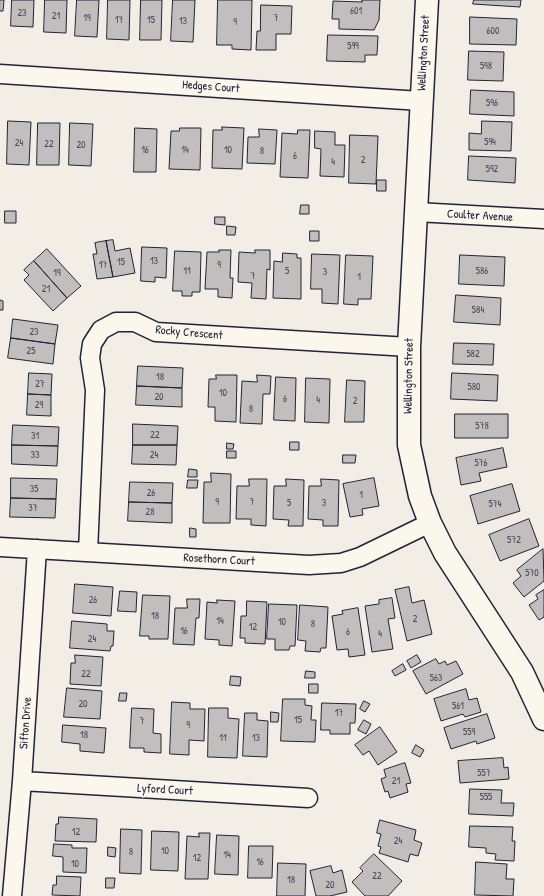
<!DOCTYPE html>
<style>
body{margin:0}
canvas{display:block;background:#f2eee5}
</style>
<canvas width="544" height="896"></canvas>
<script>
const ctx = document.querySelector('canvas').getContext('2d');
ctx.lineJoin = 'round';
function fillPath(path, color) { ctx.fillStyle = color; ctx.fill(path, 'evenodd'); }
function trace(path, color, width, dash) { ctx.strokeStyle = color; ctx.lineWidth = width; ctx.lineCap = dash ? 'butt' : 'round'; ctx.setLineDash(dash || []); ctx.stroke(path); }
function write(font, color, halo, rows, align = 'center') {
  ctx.font = font + ' "Patrick Hand",sans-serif'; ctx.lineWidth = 3.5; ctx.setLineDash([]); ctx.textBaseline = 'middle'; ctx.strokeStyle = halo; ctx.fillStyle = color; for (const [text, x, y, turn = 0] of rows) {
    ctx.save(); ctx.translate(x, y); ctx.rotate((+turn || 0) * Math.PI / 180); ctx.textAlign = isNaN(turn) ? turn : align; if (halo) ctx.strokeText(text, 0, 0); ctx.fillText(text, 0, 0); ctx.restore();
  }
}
const building = new Path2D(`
 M0 0H4L3 11H0Z
 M12 0H34L33 27 11 26Z
 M45 0H67L66 33 44 32Z
 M77 0H99L97 37 75 36Z
 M108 0H130L129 40 107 39Z
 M141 0H162L161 40H140Z
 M173 0H195L193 42 171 41Z
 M218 0H252L251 50 232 49V45H217Z
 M362 0H380L379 20 374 30 339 29V19H332L333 1 362 2Z
 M474 0H521L520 7 473 4Z
 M261 5 292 6 291 34H276V50H256L257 31H260Z
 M470 17 517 19 516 45 470 44Z
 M328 35 378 36 377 55H365V62L327 61Z
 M469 51 504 52 503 81 468 80Z
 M471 90 514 92V116L470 114Z
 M8 121 31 122 29 165 7 164Z
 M482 121 512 122 511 151 469 150V133L481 134Z
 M38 123H60L59 165H37Z
 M70 123 93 124 91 166 69 165Z
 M222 127 244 128 242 169 212 168 213 130H222Z
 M135 128 157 129 156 172H134Z
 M180 128H201L200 170 169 169 171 131H179Z
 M259 129 277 130 275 164 247 163 248 137H259Z
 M298 130H310L308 178 280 177 282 133 297 134Z
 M315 131 335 132V145H345L344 177 320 176 321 149 315 148Z
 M350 135 378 136 376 184 349 183Z
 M469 156 516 158 515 183 468 180Z
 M377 180H386V191H377Z
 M301 205H309V214H300Z
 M5 211H16V223H5Z
 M215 217H225V225L215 224Z
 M227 226 236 227 235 235H227Z
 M310 231H319V241H310Z
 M113 240 115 251 130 248 135 273 113 277 106 241Z
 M106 241 113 277 97 279 93 254H97L95 243Z
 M142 247 167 248 166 278 155 277V282L141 281Z
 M47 249 81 286 67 298 34 261Z
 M219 250H231L230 278H233L232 298 218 297V289H205L207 252H219Z
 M255 250H270V270L267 269 266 299 251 298 252 283 238 282 239 252 255 253Z
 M175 251 201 252 200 292H192V296H182V291H173Z
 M283 253 297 254V258H301V299L273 298 274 261 282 262Z
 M312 254 340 255 338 304 322 303V289H311Z
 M346 255 373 256 371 299H358V305L344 304Z
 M460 255 505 257 504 286 459 284Z
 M34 261 67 298 53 311 24 280 29 275 24 270Z
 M456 295 501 298 500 325 454 322Z
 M0 300 3 301V310H0Z
 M13 319 58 325 55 344 11 338Z
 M11 338 55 344 53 364 8 358Z
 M454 343 494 344 493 365 453 364Z
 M138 366 183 368 182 388 137 386Z
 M29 373 52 374 51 395 28 394Z
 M452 373 498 375 497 401 451 399Z
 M216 375H237L236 422 215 421V407H208L209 379H216Z
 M257 375 271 376 270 394H263L262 424 240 423 242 381 257 382Z
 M276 377 296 378 295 421 274 420Z
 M306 378 330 379 329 423 305 422Z
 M347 380 365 381 364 422H345Z
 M137 386 182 388V407L136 405Z
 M28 394 51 395V416L27 415Z
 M455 414H508V438H455Z
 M133 424 178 426 177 445H133Z
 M13 425 59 427 58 446 12 445Z
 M290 442H299V450H290Z
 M227 443 234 444 233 449H227Z
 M12 445 58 446 57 466 12 464Z
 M133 445H177L176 465 132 464Z
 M503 448 507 467 479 473 481 481 461 485 456 458Z
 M227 451H236V458H227Z
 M343 455H356L355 463H343Z
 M189 469 197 470V477H188Z
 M211 473 231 474 230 523H203L204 482H211Z
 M11 478 57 479 56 499 11 498Z
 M374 478 379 506 362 509 363 515 350 517 343 484Z
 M249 479H267L266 526 251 525V519H236L237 486H249Z
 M286 479 304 480 303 526H288L289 520 273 519 274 486H286Z
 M321 479 339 480 338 526H323V520L308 519 309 486H321Z
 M188 480H198L197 488H187Z
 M130 482 173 483 172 503 129 502Z
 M512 484 520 511 478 524 470 496Z
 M11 498 56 499 55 518 10 517Z
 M129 502 172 503V523L128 521Z
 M529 519 539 546 500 561 489 535Z
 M190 528 196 529V537H190Z
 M543 549 544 581 524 597 513 583 521 576 517 570Z
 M75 584 113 587 111 616 73 613Z
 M409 587 412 603 424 600 432 634 407 641 395 590Z
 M544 590V617L539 620 529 605 538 599 536 595Z
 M120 591 137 592 136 612 118 611Z
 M143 595 170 596 168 639H149V636H140Z
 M392 598 395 618 388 619 393 649 372 652 365 606 379 604V600Z
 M187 599H200L199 618H196L194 645 173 644 175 608H187Z
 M217 600 235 601 232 646 219 645V640L205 639 207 602 217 603Z
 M247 601 267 602 265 644 245 643V638H240L241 616H246Z
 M269 604 297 605 295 646H290L289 650H275V639H267Z
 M300 605 328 607 326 648H321L320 652 305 651 306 641 298 640Z
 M358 608 365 655 349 657 348 649 337 650 332 616 343 614 342 611Z
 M72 621 107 624V631H114L113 646H111L110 651 70 648Z
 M75 655 103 657 101 686 70 684 71 663H75Z
 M417 655 421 662 411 668 407 661Z
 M436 659 439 664 445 661 447 665 456 661 463 674 426 694 413 671Z
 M403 664 406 670 395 676 392 671Z
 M306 671 315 672V678H305Z
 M231 676 241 677 240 686 230 685Z
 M309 684H318V693H309Z
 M67 688 102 691 100 719 64 717Z
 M466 689 469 700 477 698 481 712 465 717 463 714 441 721 434 699Z
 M120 693H127L126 701H119Z
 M283 699H305V705L312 706 311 720H316L315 742 281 741Z
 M364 701 370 704 365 712 360 709Z
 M172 702 190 703V709H205L204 741 189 740V755L170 754Z
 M322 703 356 704 355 723H350V734H330V730H321Z
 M132 708 154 709 153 733 161 734V753L144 752V748H130Z
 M209 708H228V718L239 719 237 758 208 757Z
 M271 712 279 713 278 722H271Z
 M245 713H257V720L268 721 267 757 243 756Z
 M487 714 495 738 477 744 476 741 451 749 444 728Z
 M364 720 371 724 366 734 358 730Z
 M63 725 106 728 104 753 80 751V744L62 742Z
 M380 727 397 752 378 765 369 751 363 755 355 745Z
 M416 745 424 750 420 757 412 753Z
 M503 758 504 768 508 767 509 779 460 783 458 761Z
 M405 763 411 783 406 784 408 792 390 798 388 791 385 792 381 779 386 777 384 770Z
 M470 789 502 790 501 803H514L513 816 469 814Z
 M59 817 97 819 96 842 55 841 56 824H58Z
 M380 820 416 830 414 840 422 843 418 856 410 854 408 862 379 853 381 847 378 846 381 834 377 833Z
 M470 826 513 827 512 841H515L514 861 495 860 496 854 486 853V848L469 847Z
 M121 829 142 830 141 874 120 873Z
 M152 831 179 832 178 871 151 870Z
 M199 833H210L208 879H185L187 836 199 837Z
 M217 835 239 836 238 875 215 874Z
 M54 844 72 845V848H87L86 873 63 872V857L53 856Z
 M249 846H273L272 878H248Z
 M108 847 116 848 115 857 108 856Z
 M374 854 402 881 388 896H365L352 882 363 871 360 868Z
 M476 862 507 864 506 879H514L513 896 475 895Z
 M278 863 306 864 305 896H277Z
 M331 866 333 873 342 870 347 892 330 896H316L310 871Z
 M57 876 81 877 80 896 52 895 53 885H56Z
 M106 878H115L114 888H106Z`);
fillPath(building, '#c2bebe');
trace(building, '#22223b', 1);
const minor = new Path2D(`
 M0 74 421 101
 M416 212 544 219
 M0 547 309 565 341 563 360 557 430 523
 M88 552 95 390 90 358 92 344 101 330 116 322H135L156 332 409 347
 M22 781 308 798
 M12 896 22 781 37 549`);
const tertiary = new Path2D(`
 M427 0 409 347V445L420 496 430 523 445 553 522 672 544 719`);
trace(minor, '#22223b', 21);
trace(tertiary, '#22223b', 25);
trace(minor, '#fbf7ec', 18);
trace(tertiary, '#fbf7ec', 22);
write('10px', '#4a495c', null, [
 ["601",356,11],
 ["23",22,13],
 ["21",56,16],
 ["19",87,18],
 ["7",276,18],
 ["17",119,20],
 ["15",151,20],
 ["13",183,21],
 ["9",235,22],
 ["600",493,31],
 ["599",353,46],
 ["598",486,66],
 ["596",492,103],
 ["594",490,142],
 ["24",19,143],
 ["22",49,144],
 ["20",81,145],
 ["16",145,150],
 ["14",185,150],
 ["10",228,150],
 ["8",262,151],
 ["6",295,156],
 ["2",363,160],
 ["4",333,162],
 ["592",492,169],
 ["13",154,261],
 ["15",121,262],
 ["17",103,265],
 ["9",219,265],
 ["11",187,271],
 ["5",287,271],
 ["586",482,271],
 ["3",325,272],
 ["19",57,273],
 ["7",253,276],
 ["1",359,277],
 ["21",46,289],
 ["584",478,310],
 ["23",34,332],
 ["25",31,351],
 ["582",473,354],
 ["18",160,377],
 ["27",40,384],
 ["580",474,387],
 ["10",223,393],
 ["20",159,397],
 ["6",285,399],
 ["4",318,400],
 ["2",355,401],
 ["29",39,405],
 ["8",251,409],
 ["578",482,426],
 ["22",155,435],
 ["31",35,436],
 ["33",35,455],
 ["24",154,455],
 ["576",481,463],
 ["35",34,489],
 ["26",151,493],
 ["1",361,495],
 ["9",217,502],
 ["7",252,502],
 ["5",289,503],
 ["3",324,503],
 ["574",495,504],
 ["37",33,508],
 ["28",150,512],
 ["572",514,540],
 ["570",532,573],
 ["26",93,600],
 ["18",155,616],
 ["2",415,619],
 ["14",220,621],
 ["10",282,622],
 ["8",313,624],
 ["12",253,627],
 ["16",184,631],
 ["6",348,632],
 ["4",380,634],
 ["24",92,639],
 ["22",86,674],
 ["563",436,678],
 ["20",83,704],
 ["561",458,706],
 ["17",339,713],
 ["15",298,720],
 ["7",142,721],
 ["9",188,725],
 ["559",469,732],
 ["18",84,735],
 ["11",223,738],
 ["13",256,738],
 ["557",484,773],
 ["21",396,781],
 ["555",486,797],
 ["12",76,832],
 ["24",398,841],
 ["10",165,851],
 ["8",131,852],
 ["14",227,855],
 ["12",197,858],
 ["16",260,862],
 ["10",75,864],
 ["22",377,876],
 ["18",291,880],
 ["20",330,885]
]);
write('12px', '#22223b', '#fbf7ec', [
 ["Wellington Street",424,53,-87],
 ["Hedges Court",211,87,4],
 ["Coulter Avenue",480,216,3],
 ["Rocky Crescent",189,333,5],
 ["Wellington Street",409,376,-89],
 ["Rosethorn Court",219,560,3],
 ["Sifton Drive",26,723,-86],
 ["Lyford Court",165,790,3]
]);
</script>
